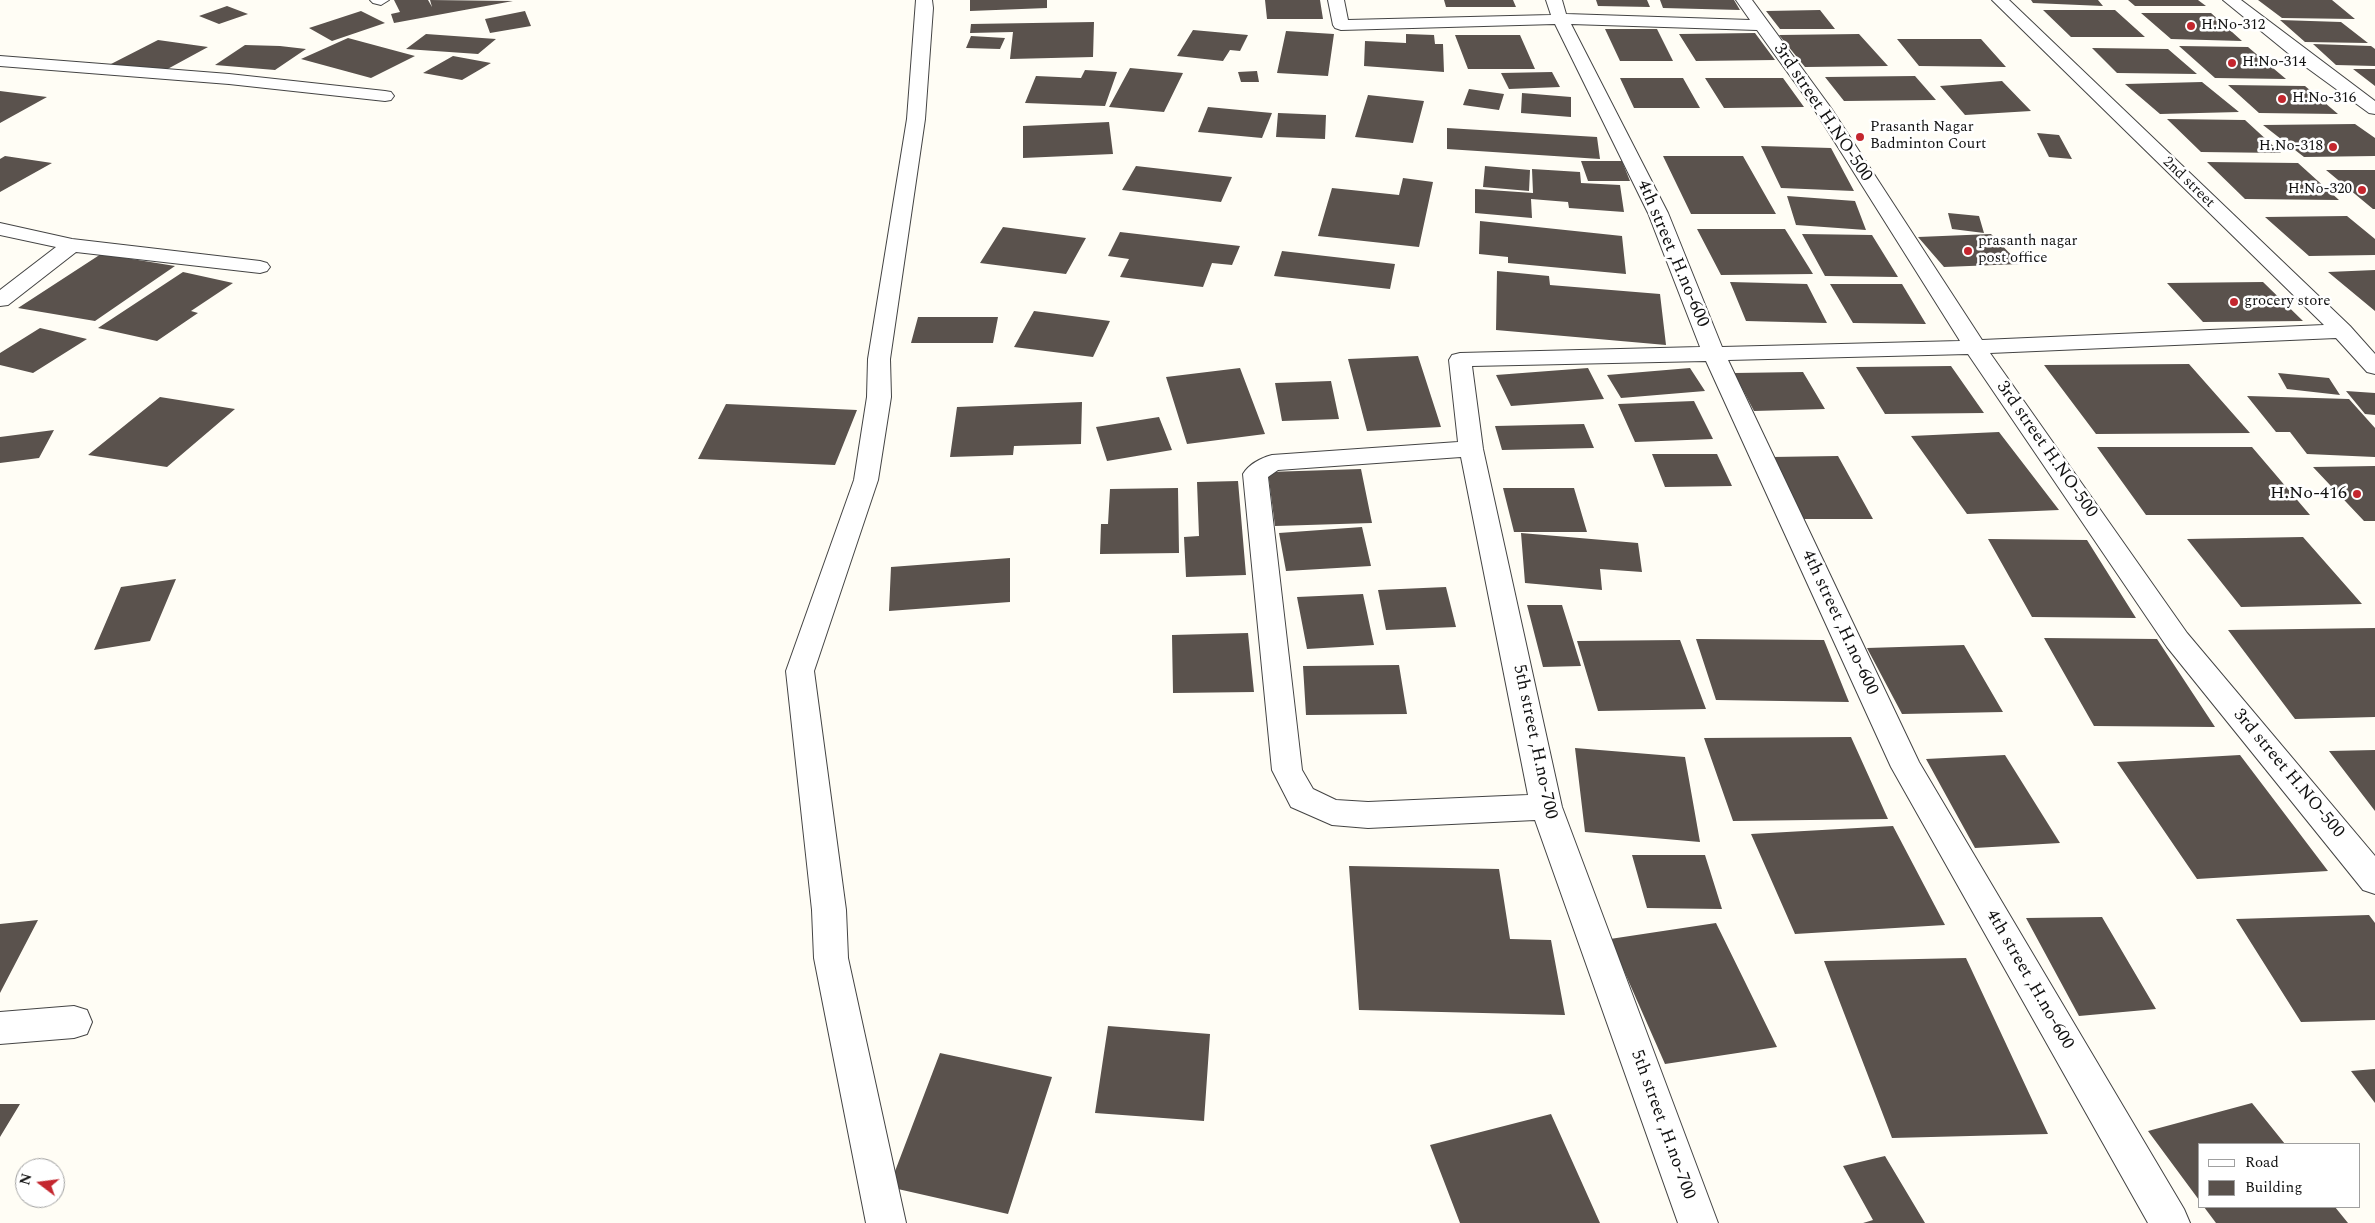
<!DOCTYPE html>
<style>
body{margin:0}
#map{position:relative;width:2375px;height:1223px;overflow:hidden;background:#fffdf5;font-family:Spectral,serif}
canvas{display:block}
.legend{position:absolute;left:2198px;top:1143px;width:162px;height:65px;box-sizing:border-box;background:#fff;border:1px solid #a0a0a0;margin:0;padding:6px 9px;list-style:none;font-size:15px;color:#111}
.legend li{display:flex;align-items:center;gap:10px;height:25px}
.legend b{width:25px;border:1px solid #a0a0a0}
.north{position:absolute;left:15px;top:1158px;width:50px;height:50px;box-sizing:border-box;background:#fff;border:1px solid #a0a0a0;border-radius:50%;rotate:285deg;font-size:14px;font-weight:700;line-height:20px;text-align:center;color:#111}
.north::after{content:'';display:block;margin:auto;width:18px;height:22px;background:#c4262e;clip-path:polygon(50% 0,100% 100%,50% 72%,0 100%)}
</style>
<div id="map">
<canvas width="2375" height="1223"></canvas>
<ul class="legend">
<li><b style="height:6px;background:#fff"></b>Road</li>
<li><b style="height:14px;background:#5a524d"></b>Building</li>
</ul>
<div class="north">N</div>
</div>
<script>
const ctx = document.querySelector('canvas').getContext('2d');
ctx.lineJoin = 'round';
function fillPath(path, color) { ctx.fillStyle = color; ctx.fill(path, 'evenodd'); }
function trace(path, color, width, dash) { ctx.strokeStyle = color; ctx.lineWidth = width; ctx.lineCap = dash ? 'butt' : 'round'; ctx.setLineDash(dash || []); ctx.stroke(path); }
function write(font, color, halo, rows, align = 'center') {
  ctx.font = font + ' Spectral,serif'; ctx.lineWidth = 5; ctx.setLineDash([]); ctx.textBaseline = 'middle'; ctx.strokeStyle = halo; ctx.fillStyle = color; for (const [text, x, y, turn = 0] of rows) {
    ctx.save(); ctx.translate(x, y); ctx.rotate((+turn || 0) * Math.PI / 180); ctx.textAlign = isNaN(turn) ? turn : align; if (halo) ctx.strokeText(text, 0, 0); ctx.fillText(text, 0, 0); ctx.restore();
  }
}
fillPath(new Path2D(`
 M394 0H428L432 7 430 0 513 1 394 23 391 14 400 12Z
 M970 0H1047V8L970 11Z
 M1265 0H1320L1323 19H1267Z
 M1444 0H1513L1516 7H1446Z
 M1596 0H1647L1650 7 1598 6Z
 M1660 0H1734L1740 10 1663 8Z
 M2031 0H2098L2103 6 2033 3Z
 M2128 0H2198L2206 6H2135Z
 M2258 0H2332L2355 19 2282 18Z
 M227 6 248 14 219 24 199 16Z
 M1820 10 1835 29H1780L1766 11Z
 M2043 10H2115L2145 37H2071Z
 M361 11 385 23 332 41 309 28Z
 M525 11 531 26 490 33 485 19Z
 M2141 13H2211L2242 41 2171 39Z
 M2280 20 2341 22 2368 43 2305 42Z
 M1094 22 1093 57 1010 59 1013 32 970 33 971 24Z
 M1605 29H1657L1673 61H1620Z
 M1193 30 1248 35 1240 51 1230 50 1223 61 1177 56Z
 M1286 31 1334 34 1328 76 1277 73Z
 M1755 33 1775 60 1696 61 1679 34Z
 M426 34 496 39 478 54 406 49Z
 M1406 34 1434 35 1435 44H1443L1444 72 1364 66 1365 41 1406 43Z
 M1859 34 1888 66 1805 67 1779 35Z
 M1455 35H1520L1535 69H1468Z
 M971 36 1005 38 1000 49 966 48Z
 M348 38 415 56 371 78 301 59Z
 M1897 39H1981L2006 67 1919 66Z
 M158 40 208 47 162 72 111 64Z
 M2313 44 2371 46 2375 49V66L2336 65Z
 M245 45 280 46 306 49 275 70 215 65Z
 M2179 46 2248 47 2286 79 2215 78Z
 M2092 48 2168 49 2197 74 2117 73Z
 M453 56 491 63 462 80 423 73Z
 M1130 68 1183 73 1164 112 1109 107Z
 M2353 69H2375V86Z
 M1085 70 1117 72 1105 106 1025 103 1036 76 1081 78Z
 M1257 71 1259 82H1241L1238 72Z
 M1552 72 1560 87 1509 89 1501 73Z
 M1915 76 1936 100 1844 101 1825 77Z
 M1620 78H1683L1700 108H1634Z
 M1705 78H1783L1804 107 1724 108Z
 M2002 81 2031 111 1965 115 1940 86Z
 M2202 82 2239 112 2160 114 2125 84Z
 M2228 85 2305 86 2338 114 2259 113Z
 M1469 89 1504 94 1499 110 1463 105Z
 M0 91 47 97 0 123Z
 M1522 93 1571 97V117L1521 113Z
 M1368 95 1424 101 1413 143 1355 137Z
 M1208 107 1272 113 1262 138 1198 132Z
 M1278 113 1326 115 1325 139 1276 137Z
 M2167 119 2245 120 2281 153 2201 152Z
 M1109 122 1113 154 1023 158V126Z
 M2355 124 2375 138V156L2304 157 2263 125Z
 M1447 128 1597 137 1600 159 1447 149Z
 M2037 133 2059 135 2072 159 2049 157Z
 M1761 146 1831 148 1854 191 1781 188Z
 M5 156 52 163 0 192V159Z
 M1663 156H1743L1776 214H1691Z
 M1581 161H1622L1630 181H1588Z
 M2207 162 2298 163 2339 200 2245 199Z
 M1136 166 1232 177 1221 202 1122 190Z
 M1485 166 1530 170 1529 191 1483 187Z
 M1532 169 1580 172 1581 183 1620 185 1624 212 1569 208 1568 202 1531 199 1532 218 1475 213V189L1533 193Z
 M2326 170H2375V209H2373Z
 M1403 178 1433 182 1419 247 1318 236 1332 188 1399 195Z
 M1787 196 1855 201 1866 230 1796 225Z
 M1948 213 1979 216 1984 233 1952 229Z
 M2347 216 2375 239V255L2309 256 2265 217Z
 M1480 221 1622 236 1626 274 1508 263V257L1479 254Z
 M1003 227 1086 238 1066 274 980 263Z
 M1697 229H1785L1813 274 1721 275Z
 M1120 232 1240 246 1232 265 1212 263 1203 287 1120 277 1129 259 1108 256Z
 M1802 234 1872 235 1898 277 1825 276Z
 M1991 234 2020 264 1944 267 1918 237Z
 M1282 251 1395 264 1390 289 1274 276Z
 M101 254 175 266 95 321 18 308Z
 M2375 270V311L2328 272Z
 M1497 271 1549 276 1550 285 1660 294 1666 345 1496 330Z
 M183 272 233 283 191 311 198 313 157 341 98 328Z
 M1730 282 1807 284 1827 323 1746 321Z
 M2263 282 2303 321 2203 322 2167 283Z
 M1830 284H1902L1926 324 1853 323Z
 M1034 311 1110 321 1093 357 1014 347Z
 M918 317H998L993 343H911Z
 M40 328 87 339 33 373 0 365V353Z
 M1418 356 1441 427 1367 431 1348 359Z
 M2189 364 2250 433 2096 434 2044 365Z
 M1951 366 1984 413 1885 414 1856 367Z
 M1240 368 1265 434 1187 444 1166 377Z
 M1588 368 1604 399 1511 406 1496 375Z
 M1690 368 1705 391 1621 398 1607 375Z
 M1803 372 1825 409 1754 411 1734 373Z
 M2278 373 2329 378 2340 395 2287 389Z
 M1331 381 1339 419 1282 421 1275 383Z
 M2346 391 2375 393V415L2365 414Z
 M2247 396 2349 399 2375 428V457L2307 454 2290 432H2276Z
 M160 397 235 409 167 467 88 455Z
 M1694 401 1713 439 1635 442 1618 404Z
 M1082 402 1081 444 1014 446 1013 455 950 457 957 407Z
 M726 404 857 410 835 465 698 459Z
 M1159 417 1172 450 1107 461 1096 427Z
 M1584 424 1594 448 1502 450 1495 426Z
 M54 430 39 458 0 463V437Z
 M1999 432 2059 510 1967 514 1911 436Z
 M2097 447H2252L2310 515H2146Z
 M1652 454H1717L1732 486 1665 487Z
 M1838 456 1873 519H1803L1772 457Z
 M2375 466V521H2364L2313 467Z
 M1361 469 1372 523 1275 526 1268 472Z
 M1238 481 1246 575 1186 577 1184 537 1199 536 1197 482Z
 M1178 488 1179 553 1100 554 1101 524H1108L1110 489Z
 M1503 488H1574L1587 532H1514Z
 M1362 527 1371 566 1286 571 1279 533Z
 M1521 533 1638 543 1642 572 1600 569 1602 590 1525 583Z
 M2303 537 2362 604 2241 607 2187 539Z
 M1988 539 2087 540 2136 618 2032 617Z
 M1010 558V602L889 611 891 567Z
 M176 579 150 641 94 650 121 587Z
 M1446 587 1456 627 1386 630 1378 590Z
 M1363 594 1374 645 1307 649 1297 597Z
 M1527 605H1562L1581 666 1543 667Z
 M2375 628V717L2295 719 2228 630Z
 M1248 633 1254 692 1173 693 1172 635Z
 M2044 638 2157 639 2215 727 2094 726Z
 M1696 639 1824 640 1849 702 1716 700Z
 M1680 640 1706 709 1598 711 1577 641Z
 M1964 645 2003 712 1902 714 1867 648Z
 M1399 665 1407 714 1306 715 1303 666Z
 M1851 737 1888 819 1733 821 1704 738Z
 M1575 748 1685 757 1700 842 1585 832Z
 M2375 750V811L2329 751Z
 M2005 755 2060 843 1975 848 1926 759Z
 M2240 755 2328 871 2197 879 2117 762Z
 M1893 826 1945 925 1795 934 1751 834Z
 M1632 855H1705L1722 909 1647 908Z
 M1349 866 1499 869 1510 939 1551 940 1565 1015 1359 1010Z
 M2369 915 2375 923V1020L2301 1022 2236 919Z
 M2102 917 2156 1009 2079 1016 2026 918Z
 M38 920 0 993V924Z
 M1716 923 1777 1047 1665 1064 1610 939Z
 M1966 958 2048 1134 1892 1138 1824 961Z
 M1108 1026 1210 1034 1204 1121 1095 1113Z
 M940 1053 1052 1077 1008 1214 889 1187Z
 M2375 1069V1103L2351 1071Z
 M2252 1103 2285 1144H2199V1200L2148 1131Z
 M0 1104H20L0 1137Z
 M1551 1114 1600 1223H1460L1430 1145Z
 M1885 1156 1925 1223H1863L1873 1220 1843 1166Z
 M2204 1207H2335L2348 1223H2216Z`), '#5a524d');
const minor = new Path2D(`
 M370 0H389L381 5 373 3Z
 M916 0H932L933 8 925 119 890 359 891 397 878 480 814 671 846 910 848 958 906 1223H866L814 958 812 910 786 671 854 480 867 397 868 359 907 119Z
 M1328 0H1344L1348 20 1551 15 1546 0H1562L1566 14 1750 20 1736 0H1752L1831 108 1982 340 2324 325 1992 0H2009L2350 326 2375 354V374L2367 372 2336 338 1990 353 2187 633 2375 856V894L2363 890 2167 647 1968 354 1728 360 1919 762 2184 1209 2190 1223H2148L1891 767 1706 361 1472 366 1483 449 1562 807 1718 1223H1678L1535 820 1368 828 1332 825 1291 807 1272 770 1243 474C1249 464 1261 458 1272 455L1458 442 1449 360 1452 355 1460 353 1700 347 1648 213 1555 24 1341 30 1335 28 1333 25ZM1571 24 1757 30 1814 109 1960 341 1722 347 1668 213ZM1461 457 1528 795 1368 802 1336 800 1313 789 1302 770 1268 477 1278 470Z
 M2223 0H2241L2375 101V114L2369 113 2299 62Z
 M0 56 229 74 385 91 391 92 394 96 391 100 385 101 229 84 0 66Z
 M0 223 72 239 260 261 267 263 270 267 267 271 260 273 76 252 8 305 0 306V290L56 247 0 235Z
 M74 1006 87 1010 92 1022 87 1034 74 1038 0 1044V1012Z`);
trace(minor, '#444', 2);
fillPath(minor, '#fff');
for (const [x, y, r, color] of [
 [2191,26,5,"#c4262e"],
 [2232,63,5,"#c4262e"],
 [2282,99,5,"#c4262e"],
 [1860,137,5,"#c4262e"],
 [2333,147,5,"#c4262e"],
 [2362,190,5,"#c4262e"],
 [1968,251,5,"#c4262e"],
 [2234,302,5,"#c4262e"],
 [2357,494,5,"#c4262e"]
]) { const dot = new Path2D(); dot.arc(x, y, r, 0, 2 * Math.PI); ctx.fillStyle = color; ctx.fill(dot); trace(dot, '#fff', 2); }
write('15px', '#111', '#fff', [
 ["H.No-312",2201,26],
 ["H.No-314",2242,63],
 ["H.No-316",2292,99],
 ["Prasanth Nagar",1870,128],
 ["Badminton Court",1870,145],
 ["H.No-318",2323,147,"right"],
 ["H.No-320",2352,190,"right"],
 ["prasanth nagar",1978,242],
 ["post office",1978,259],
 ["grocery store",2244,302]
], 'left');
write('15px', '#111', '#fff', [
 ["2nd street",2188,183,44]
]);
write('18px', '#111', '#fff', [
 ["3rd street H.NO-500",1822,113,56],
 ["4th street ,H.no-600",1672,254,67],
 ["3rd street H.NO-500",2046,450,55],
 ["4th street ,H.no-600",1839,623,65],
 ["5th street ,H.no-700",1534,742,78],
 ["3rd street H.NO-500",2288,774,50],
 ["4th street ,H.no-600",2029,980,60],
 ["5th street ,H.no-700",1662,1125,70]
]);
write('18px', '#111', '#fff', [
 ["H.No-416",2347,494]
], 'right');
</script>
